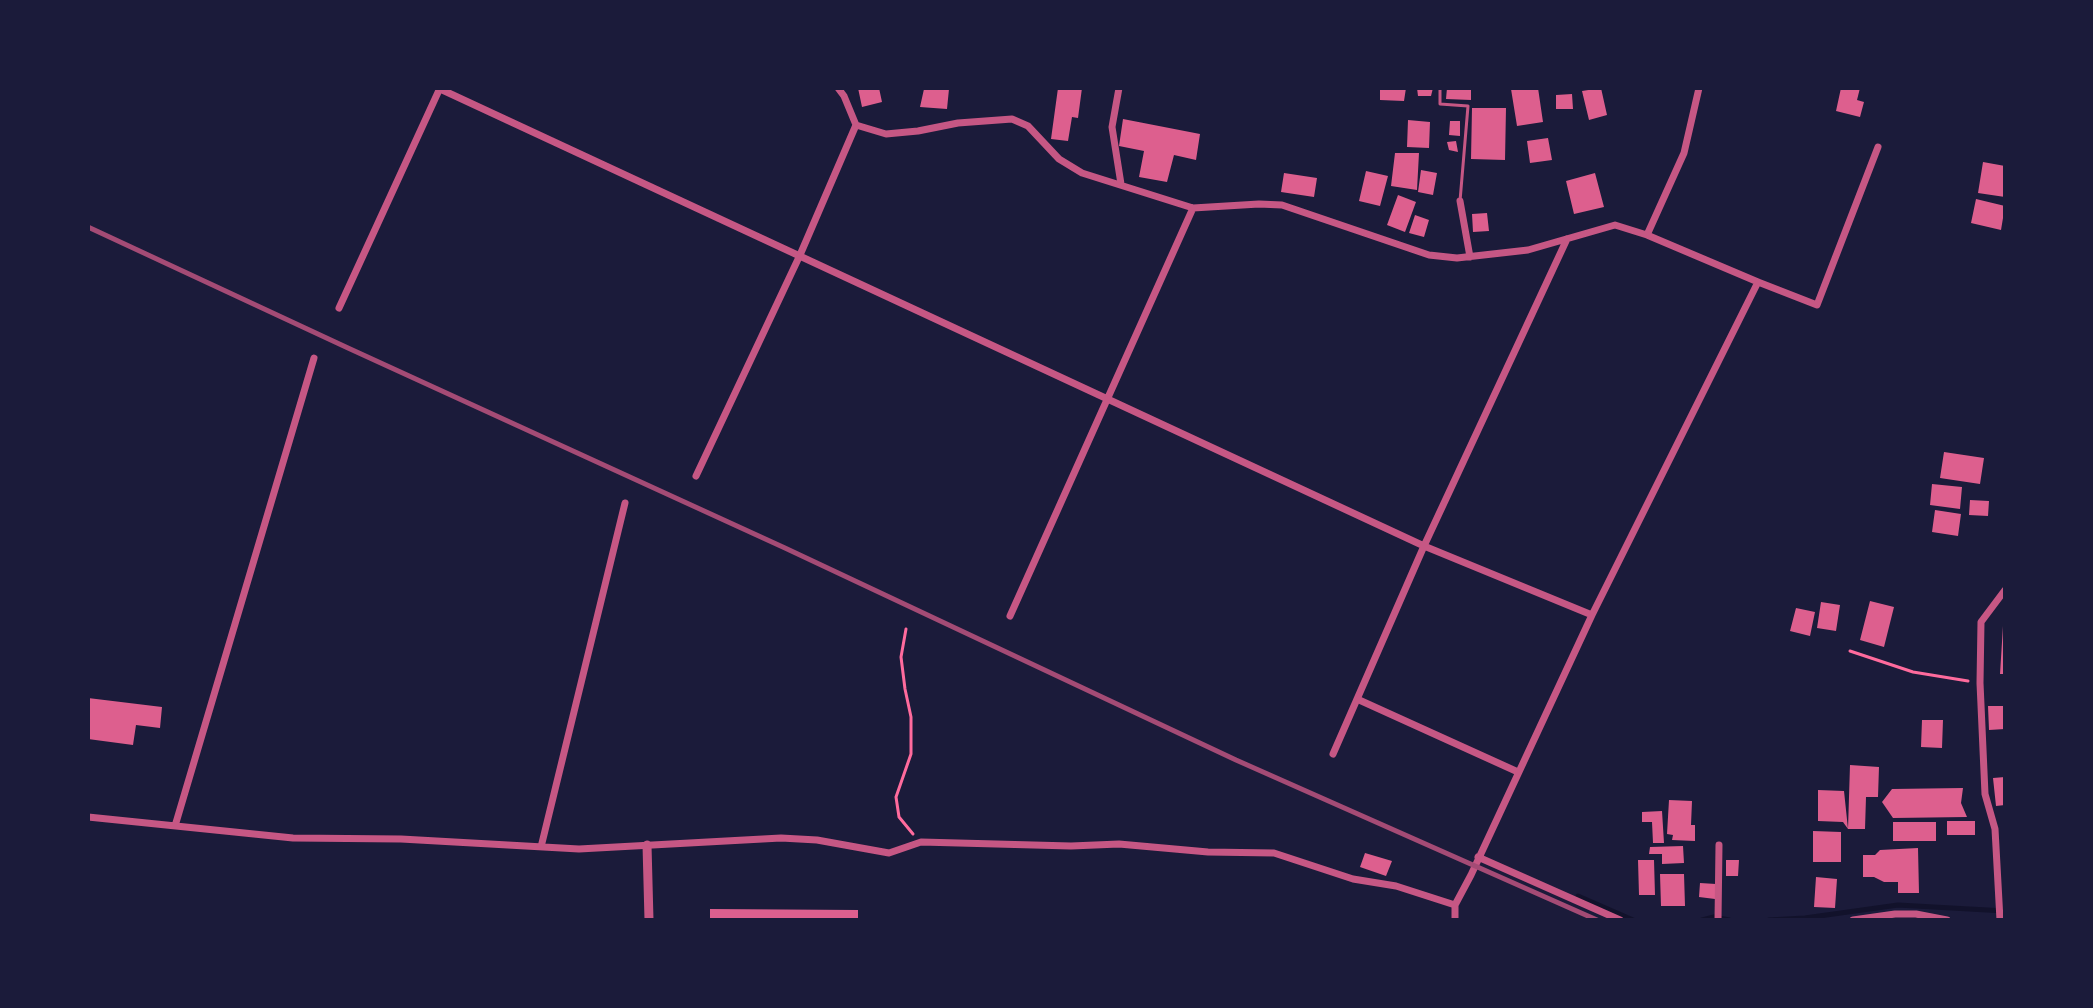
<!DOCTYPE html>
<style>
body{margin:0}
#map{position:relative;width:2093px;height:1008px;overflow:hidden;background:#1b1b3a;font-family:"Varela Round",sans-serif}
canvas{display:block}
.frame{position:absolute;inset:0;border:90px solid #1b1b3a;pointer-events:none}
</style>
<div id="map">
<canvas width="2093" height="1008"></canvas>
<div class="frame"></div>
</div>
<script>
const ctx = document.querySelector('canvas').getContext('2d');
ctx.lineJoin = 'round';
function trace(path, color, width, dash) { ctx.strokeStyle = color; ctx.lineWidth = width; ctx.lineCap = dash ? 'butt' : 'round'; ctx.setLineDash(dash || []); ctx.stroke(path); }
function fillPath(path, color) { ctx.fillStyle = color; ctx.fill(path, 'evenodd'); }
trace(new Path2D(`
 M1578 896 1633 920
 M1702 920 1714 917 1729 920
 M1769 920 1805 918 1898 905 2005 911`), '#12122b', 5);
fillPath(new Path2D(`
 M858 88H879L882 102 862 107Z
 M1058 88H1082L1078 118 1072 117 1068 141 1051 139Z
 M1380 88H1406L1404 101 1380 100Z
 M1417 88H1433L1431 96H1418Z
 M1447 88H1471V100L1446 99Z
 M1517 88H1538L1543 122 1517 126 1511 89Z
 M1601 88 1607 115 1589 120 1582 91Z
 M1841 88H1860L1857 100 1864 102 1860 117 1836 111Z
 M924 89H949L947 109 920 107Z
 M1572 94 1573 109H1556V95Z
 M1472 108H1506L1505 160 1471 159Z
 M1123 119 1200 134 1196 160 1174 155 1167 182 1139 177 1144 151 1119 146Z
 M1408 120 1430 122 1429 148 1407 147Z
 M1450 121H1460V136L1449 135Z
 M1548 138 1552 160 1530 163 1527 141Z
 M1456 141 1458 152 1449 150 1447 142Z
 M1395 153H1419L1417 190 1391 186Z
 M1983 162 2005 166V197L1978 193Z
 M1421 170 1437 173 1433 195 1418 192Z
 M1366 171 1388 176 1380 206 1359 201Z
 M1284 173 1317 178 1314 197 1281 192Z
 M1595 173 1604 207 1574 214 1566 181Z
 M1398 195 1416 202 1405 232 1387 225Z
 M1976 199 2005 206 2001 230 1971 223Z
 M1487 213 1489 231 1473 232 1472 214Z
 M1415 215 1429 220 1424 237 1409 233Z
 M1944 452 1984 458 1980 484 1940 478Z
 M1932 484 1962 487 1960 509 1930 505Z
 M1970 500 1989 501 1988 516 1969 515Z
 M1935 510 1961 514 1958 536 1932 532Z
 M1870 601 1894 607 1884 647 1860 640Z
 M1821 602 1840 605 1836 631 1817 628Z
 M1796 608 1815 612 1810 636 1790 631Z
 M2003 626H2005V674H2000Z
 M88 698 162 707 160 728 136 725 133 745 88 739Z
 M1988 706H2005V729L1989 730Z
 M1922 720H1943L1942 748 1921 747Z
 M1850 765 1879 767 1878 797H1866L1865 829H1848Z
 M2005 777V805L1996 806 1993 778Z
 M1963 788 1961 803 1967 817 1893 818 1882 802 1892 789Z
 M1818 790 1844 791 1848 829 1843 822 1818 821Z
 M1669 800 1692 801 1691 825H1695V841L1672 840 1673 835 1667 834Z
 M1662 811 1664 843H1653L1652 822H1642V812Z
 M1947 821H1975V835H1947Z
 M1893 822H1936V841H1893Z
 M1813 831 1841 832V862H1813Z
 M1683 846 1684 863 1662 864V854H1649L1650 847Z
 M1918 848 1919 893H1898V882H1884L1874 877H1863V855H1875L1880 850Z
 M1365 853 1392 861 1386 876 1360 867Z
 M1638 860H1654L1655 895H1639Z
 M1726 860H1739L1738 876H1726Z
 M1660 874H1684L1685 906H1661Z
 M1816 877 1837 879 1835 908 1814 907Z
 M1700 883 1716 884 1715 899 1699 897Z
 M710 909 858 910V920H710Z`), '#dd5f8e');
trace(new Path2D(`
 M906 629 901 657 905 689 911 717V754L896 797 899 817 913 834
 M1850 651 1913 672 1968 681`), '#ff6b9d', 3);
trace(new Path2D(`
 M1440 88V104L1468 106 1460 201`), '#c65784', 3);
trace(new Path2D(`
 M438 88 1424 546 1592 615
 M1119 88 1112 127 1121 184
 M856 125 886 134 918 131 958 123 1012 119 1028 126 1059 159 1082 173 1193 208 1259 204 1282 205 1429 255 1457 258 1528 250 1615 225 1647 235 1758 282 1817 305 1878 147
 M1460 201 1470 257
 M1647 235 1684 153 1699 88
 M339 308 440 88
 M696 476 800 255 856 125 844 96 838 88
 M1010 616 1193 208
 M1357 699 1518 772
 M1333 754 1424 546 1567 239
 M88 817 293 838 401 839 579 849 781 838 817 840 889 853 921 842 1071 846 1119 844 1208 852 1274 853 1353 879 1396 886 1455 905
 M175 826 314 358
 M541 847 625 503
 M1478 857 1620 920
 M1455 920V905L1471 875 1592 615 1758 282
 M1718 920 1719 845
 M1853 920 1895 914H1916L1947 920
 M2000 920 1995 829 1985 794 1980 683 1981 622 2005 590`), '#c65784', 7);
trace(new Path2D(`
 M647 845 649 920`), '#c65784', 9);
trace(new Path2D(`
 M88 227 348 348 785 548 1236 760 1597 920`), '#a44b75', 5);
</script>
